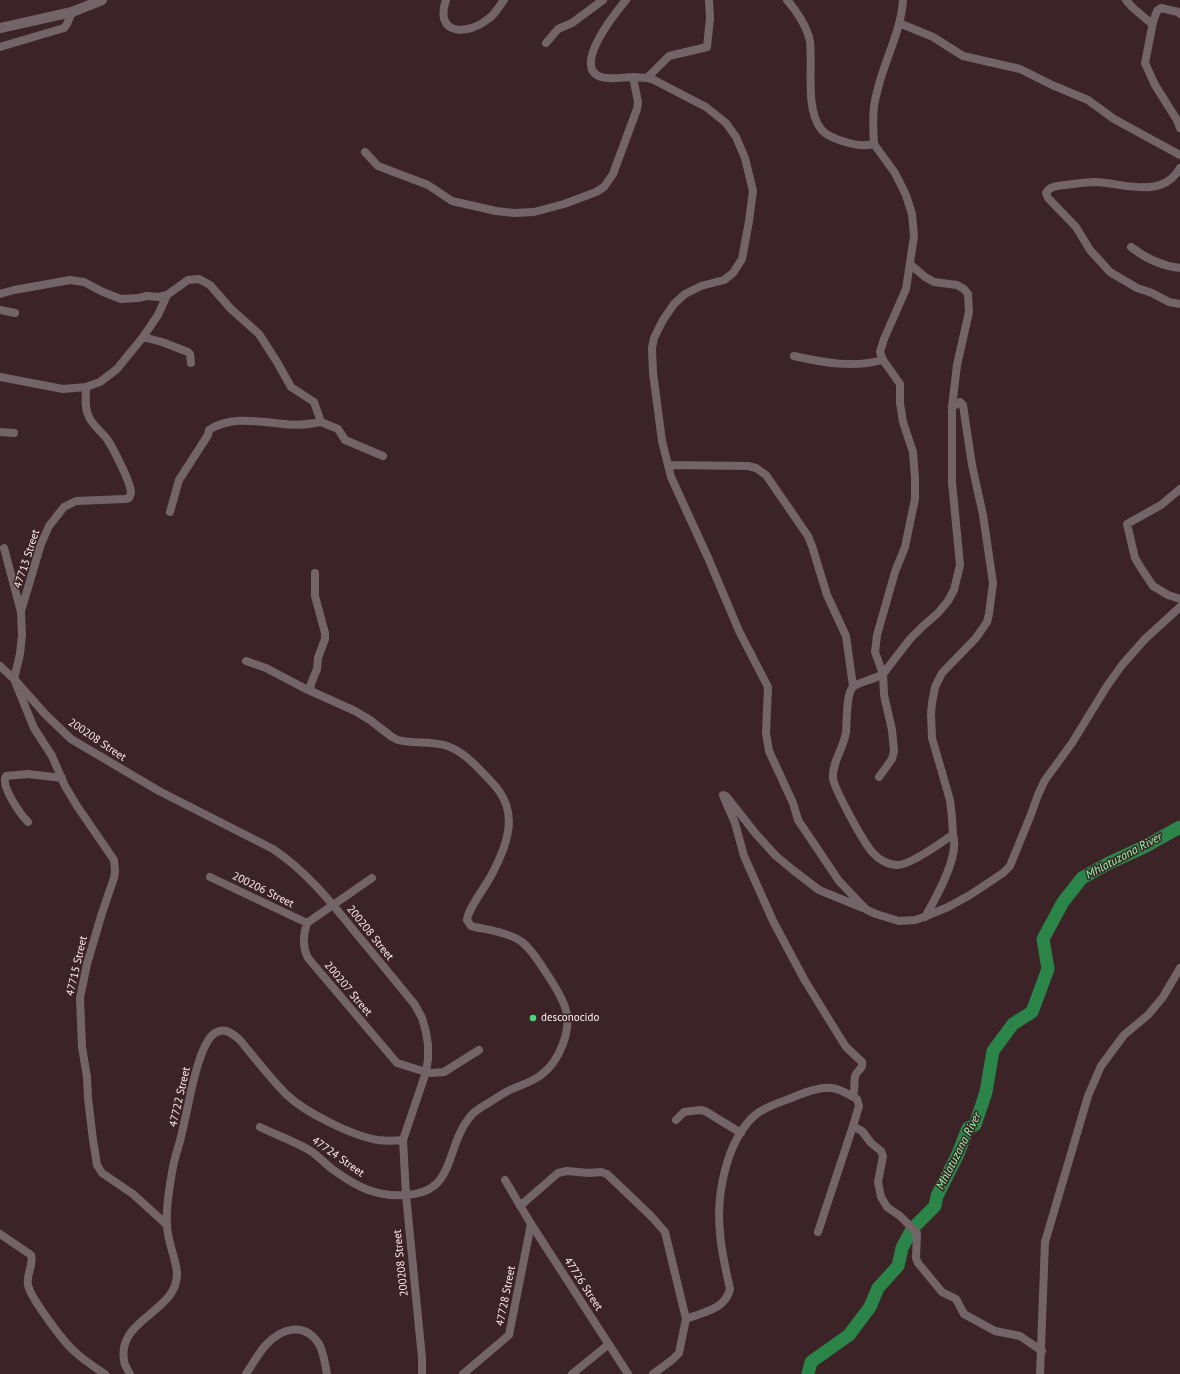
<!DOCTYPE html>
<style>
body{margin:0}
canvas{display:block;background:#3c2327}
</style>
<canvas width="1180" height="1374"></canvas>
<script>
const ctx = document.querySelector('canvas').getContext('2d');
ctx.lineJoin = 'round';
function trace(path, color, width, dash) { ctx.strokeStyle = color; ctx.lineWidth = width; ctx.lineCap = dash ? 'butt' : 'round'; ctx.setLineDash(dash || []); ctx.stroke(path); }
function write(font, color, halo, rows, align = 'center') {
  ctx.font = font + ' "PT Sans",sans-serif'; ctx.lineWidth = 3; ctx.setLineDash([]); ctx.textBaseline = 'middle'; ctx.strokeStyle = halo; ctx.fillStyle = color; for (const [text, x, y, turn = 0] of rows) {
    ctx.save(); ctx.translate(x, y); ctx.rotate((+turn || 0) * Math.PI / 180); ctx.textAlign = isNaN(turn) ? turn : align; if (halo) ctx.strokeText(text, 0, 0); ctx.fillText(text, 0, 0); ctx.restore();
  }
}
trace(new Path2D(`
 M808 1374 811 1362 849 1335 870 1307 878 1288 898 1266 902 1248 912 1229 935 1206 937 1196 958 1154 968 1128 975 1125 986 1092 993 1051 1013 1024 1032 1012 1048 969 1043 939 1063 902 1082 878 1109 863 1146 846 1180 827`), '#2c8548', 13);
trace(new Path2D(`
 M446 0C434 35 467 36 488 19 495 15 499 6 504 0
 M787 0C796 10 808 28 810 42 813 66 805 109 821 129 825 135 832 137 839 140 851 144 861 147 874 144 873 126 872 109 877 92 884 61 901 32 903 0
 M1126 0 1133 8 1152 24
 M1180 14 1178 12 1161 8 1157 11 1153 22 1145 63 1155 85 1177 120 1180 128
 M899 23 933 37 963 56 1020 69 1052 85 1088 100 1114 119 1180 155
 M546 43 558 29 572 23 603 0
 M0 47 64 28 67 24 72 12
 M633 77 647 78 654 80 706 107 726 123 736 137 745 158 753 191 749 221 742 259 733 273 724 280 701 286 685 294 674 304 663 320 654 338 652 348 653 373 662 441 671 477 709 560 739 631 768 687 766 733 769 751 793 803 798 820 839 881 860 903 867 910 876 914 899 921 915 920 924 917 948 907 970 895 1003 873 1010 866 1012 861 1030 817 1038 795 1045 780 1072 743 1107 686 1122 665 1145 639 1180 607
 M647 78 669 56 707 47 710 18 709 0
 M874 144 895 173 906 195 912 214 914 236 906 289 884 339 880 352 883 360 900 384V403L903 422 913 452 915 478V499L905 547 895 572 877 635 875 652 883 674C875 679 857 683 853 687 846 693 847 722 846 732 844 748 832 761 833 778 834 789 865 845 873 853 879 860 889 865 897 865 908 866 938 845 948 838L953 835C960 856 936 898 925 917
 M365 152 378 166 428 185 452 201 496 211 514 213 534 212 564 204 596 192 604 187 613 174 637 109 638 102 633 77C624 77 610 80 601 77 571 67 616 12 626 0
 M1180 168C1162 200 1124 183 1095 182 1085 182 1075 184 1065 185 1057 186 1050 186 1046 193L1048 198 1076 227 1090 250 1110 272 1137 288 1152 293 1169 302 1180 304
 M1131 247C1145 258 1162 266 1180 268
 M0 294 14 290 70 280 84 282 103 292 121 299 138 298 147 296 159 297 167 295 188 280 199 279 210 285 231 309 259 334 277 362 291 387 314 402 321 422 338 429 345 440 383 456
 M0 310 15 313
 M143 337 162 342 188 352 190 354 191 363
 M794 356C825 363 852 368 883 360
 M0 377 63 389 86 387 100 382 117 369 143 337 158 315 167 295
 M952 407 960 402 963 405 972 465 983 515 993 583 989 614 987 622 976 638 942 673 935 687 932 703 931 714 932 738 950 800 952 817 953 835
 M0 432 14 433
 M668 465 748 466 756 468 766 475 808 536 812 546 827 595 846 636 853 686
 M1180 489 1161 505 1127 524 1135 558 1141 568 1153 586 1168 595 1180 599
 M170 512 179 480 208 435 209 430C232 415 259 422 284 424 296 426 310 424 321 422
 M4 548 21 612 22 635 20 654 14 679 34 728 52 756 65 786 77 806 114 860 115 871 114 878 102 913 87 964 80 998 82 1047 87 1077 88 1098 93 1140 97 1165 102 1173 133 1194 167 1225
 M21 611 41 544 49 526 64 507 76 501 125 499 129 498C130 496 131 495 131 492 130 481 113 448 107 439 101 431 93 426 89 417 84 408 86 397 86 387
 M246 661 266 668 304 688 355 711 370 720 392 737 398 740C413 744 429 741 444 745 459 749 471 760 481 771 487 777 494 784 499 791 518 817 506 847 493 872 487 885 468 908 467 920L471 926C487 930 508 932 522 942 531 949 537 959 543 968 551 980 560 993 565 1007 573 1029 559 1062 541 1075 531 1083 517 1086 506 1092 499 1096 492 1101 485 1105 479 1109 473 1112 469 1118 444 1150 457 1192 405 1195 377 1197 357 1187 335 1171 326 1165 319 1156 309 1150 294 1141 276 1135 260 1127
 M0 666 14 679 45 714 71 739 159 791 273 849C306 871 330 901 355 932 375 956 395 980 415 1005L422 1018 426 1032 428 1045V1059L426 1072 403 1140 406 1195 422 1358V1374
 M310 691 311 684 317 669 318 658 325 639V633L315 596V573
 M879 777 892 759 894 751 892 730 884 695 883 674 910 639 923 626 938 613 948 601 954 590 960 565 952 482V407L957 365 969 312 968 294 964 289 957 285 934 282 925 277 910 264
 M28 822C20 814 0 785 6 776L28 774 62 778
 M210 877 307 923
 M372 878 307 923C303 935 302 946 308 958L397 1063 426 1072 432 1073 444 1072 479 1050
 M853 1096C855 1090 854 1083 855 1076 857 1070 864 1069 862 1062L846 1047 831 1023 804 979 773 921 744 856 735 823 724 798 723 795 726 796 756 834 776 856 793 870 819 890 863 908
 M676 1120 684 1112 700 1110 705 1111 741 1133
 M505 1180 531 1224 628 1374
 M520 1206 558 1173 567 1171 589 1173 601 1172 607 1174 652 1217 665 1232 686 1319
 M818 1232 853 1126
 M0 1234 31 1255C34 1265 26 1274 28 1285 30 1297 63 1341 73 1350 82 1359 94 1367 105 1374
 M130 1374C128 1370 124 1365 124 1360 117 1318 179 1312 177 1272 175 1256 167 1240 167 1224 166 1209 170 1183 173 1167 175 1155 180 1144 182 1132 188 1111 197 1044 215 1033 225 1027 231 1033 239 1039 255 1058 270 1078 287 1095 306 1113 353 1136 378 1140 386 1141 394 1141 403 1140
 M246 1374C252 1365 258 1354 265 1346 281 1328 304 1321 319 1344 324 1353 325 1364 327 1374
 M463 1374 509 1335 531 1224
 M572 1374 609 1344
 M653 1374 672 1360 679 1353 686 1319C703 1312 725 1310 730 1289 726 1270 721 1251 720 1232 716 1196 726 1142 754 1116 763 1108 777 1103 789 1099 800 1094 821 1086 832 1088 841 1089 849 1095 857 1099L859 1106 853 1126 862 1131 871 1143 881 1151 883 1156 878 1182 881 1197 887 1207 900 1216 917 1233 916 1258 918 1263 942 1292 956 1299 964 1314 995 1331 1020 1336 1042 1351
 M1040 1374 1045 1242 1088 1096 1101 1066 1124 1035 1148 1015 1163 997 1180 968`), '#736567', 8);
trace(new Path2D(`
 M0 28 72 12 102 0`), '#736567', 10);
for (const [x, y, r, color] of [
 [533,1018,4,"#4cd677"]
]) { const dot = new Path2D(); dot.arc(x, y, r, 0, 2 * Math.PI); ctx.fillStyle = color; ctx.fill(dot); trace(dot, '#3c2327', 1.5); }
write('11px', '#ffedef', '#3c2327', [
 ["47713 Street",27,559,-72],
 ["200208 Street",97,740,34],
 ["200206 Street",263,890,26],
 ["200208 Street",370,933,51],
 ["47715 Street",77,966,-77],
 ["200207 Street",348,989,50],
 ["47722 Street",180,1097,-77],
 ["47724 Street",338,1157,35],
 ["200208 Street",401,1263,-96],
 ["47726 Street",583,1284,57],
 ["47728 Street",506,1296,-79]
]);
write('11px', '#ffedef', '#3c2327', [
 ["desconocido",541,1018]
], 'left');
write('italic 12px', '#8dfda8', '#3c2327', [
 ["Mhlatuzana River",1124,856,-28],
 ["Mhlatuzana River",959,1151,-63]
]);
</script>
